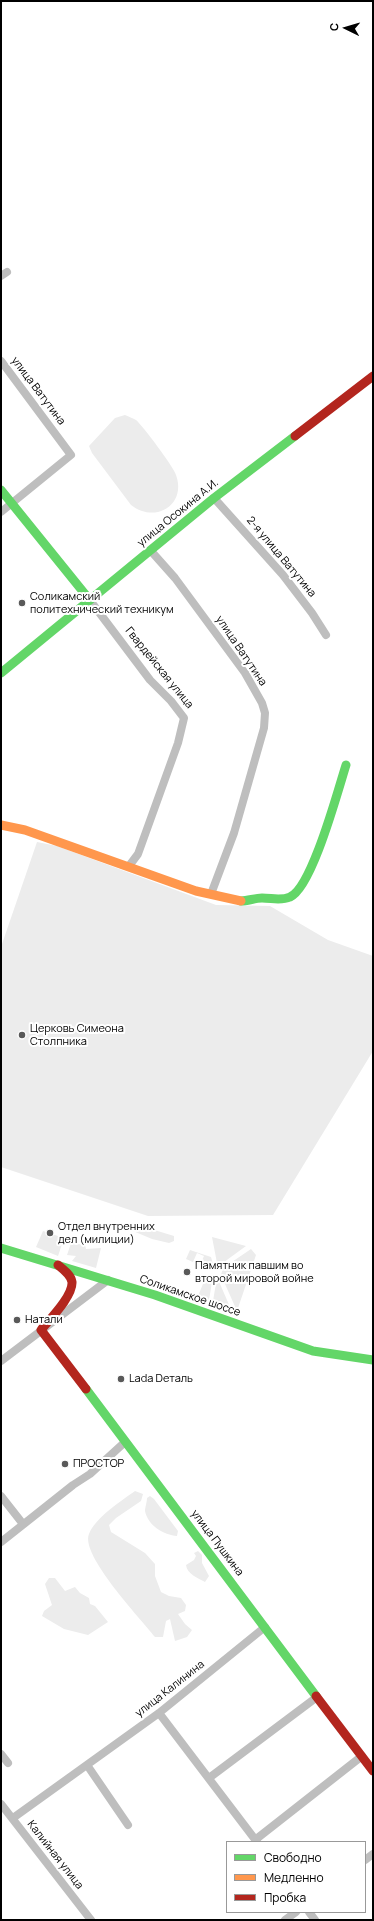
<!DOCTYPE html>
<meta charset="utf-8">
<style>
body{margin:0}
#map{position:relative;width:374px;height:1921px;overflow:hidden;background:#fff;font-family:Manrope,sans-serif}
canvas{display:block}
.frame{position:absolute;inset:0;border:2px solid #000;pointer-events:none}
.legend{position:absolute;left:226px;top:1841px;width:140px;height:72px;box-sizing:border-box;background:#fff;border:1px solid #999;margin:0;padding:5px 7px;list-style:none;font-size:12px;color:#000}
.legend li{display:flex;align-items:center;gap:8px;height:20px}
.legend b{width:20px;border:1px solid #999}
.north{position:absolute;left:326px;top:8px;width:40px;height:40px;-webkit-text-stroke:3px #fff;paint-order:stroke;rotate:275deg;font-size:11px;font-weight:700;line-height:16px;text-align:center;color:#000}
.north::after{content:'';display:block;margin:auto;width:14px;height:18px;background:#000;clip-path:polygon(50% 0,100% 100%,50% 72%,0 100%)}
</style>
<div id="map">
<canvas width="374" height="1921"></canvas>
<div class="frame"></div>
<ul class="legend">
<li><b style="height:5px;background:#63d668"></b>Свободно</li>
<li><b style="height:5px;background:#ff974d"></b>Медленно</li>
<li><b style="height:5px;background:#b3261e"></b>Пробка</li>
</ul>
<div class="north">С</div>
</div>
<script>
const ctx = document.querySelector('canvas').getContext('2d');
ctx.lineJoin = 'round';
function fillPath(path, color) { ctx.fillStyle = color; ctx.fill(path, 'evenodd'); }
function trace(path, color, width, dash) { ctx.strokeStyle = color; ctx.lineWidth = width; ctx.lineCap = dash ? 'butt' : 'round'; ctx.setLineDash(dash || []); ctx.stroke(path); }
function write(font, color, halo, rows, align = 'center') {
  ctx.font = font + ' Manrope,sans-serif'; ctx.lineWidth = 4; ctx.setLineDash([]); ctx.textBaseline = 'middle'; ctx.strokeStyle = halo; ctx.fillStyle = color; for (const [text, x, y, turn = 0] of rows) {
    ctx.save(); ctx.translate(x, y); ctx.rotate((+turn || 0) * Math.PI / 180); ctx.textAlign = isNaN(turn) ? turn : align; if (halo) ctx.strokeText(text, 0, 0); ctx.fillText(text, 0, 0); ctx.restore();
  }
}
fillPath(new Path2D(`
 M125 415C128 416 132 418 136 420 142 425 174 467 176 475 187 505 155 524 131 505L92 453 89 446 115 418Z
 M37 842 57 846 216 905 270 906 328 940 373 956V1051L273 1215 148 1216 1 1167V947Z
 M138 1225 174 1236V1241L169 1243 152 1239 133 1231 132 1229 133 1226Z
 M43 1231 64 1238 58 1256 36 1247Z
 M212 1237 246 1246 220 1265 217 1263Z
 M71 1243 85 1245 86 1249 101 1248 96 1268 72 1261 76 1256 67 1255Z
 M251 1249 256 1255 237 1311 221 1275 223 1268Z
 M190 1250 211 1257 213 1264 210 1266 200 1265 204 1256 197 1253 193 1262 186 1259Z
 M212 1275 213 1276 209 1300 198 1296 205 1279Z
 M217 1277 230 1307 213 1301Z
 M135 1491 143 1494 141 1501 116 1518 109 1525 111 1532 145 1553 155 1564V1576L161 1592 169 1596 181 1598 186 1605 185 1611 178 1614 185 1624 192 1630 187 1637 175 1641 170 1619 166 1621 163 1637H155C141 1619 80 1555 89 1534 95 1518 121 1501 135 1491Z
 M150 1496 154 1499 178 1531 177 1536C164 1535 148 1526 145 1511 145 1508 147 1502 147 1498Z
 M198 1551 202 1555V1563L209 1576 205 1582C198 1578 187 1574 186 1565L194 1560 196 1556 194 1553Z
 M49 1578H55L65 1591 75 1587 80 1593 89 1598 90 1604 95 1606 108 1622 88 1635 64 1629 42 1616 44 1611 52 1605 45 1584Z`), '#ececec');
trace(new Path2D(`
 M1 276 7 272
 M1 361 71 455 1 512
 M214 498 283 575 312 613 326 635
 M151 551 175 578 245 673 262 703 265 713 264 728 234 833 211 894
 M89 599 150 680 171 701 184 718 178 743 138 854 129 866
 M1 1361 108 1280
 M1 1496 23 1524
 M1 1542 73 1485 90 1474 125 1442
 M159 1713 257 1842
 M1 1754 8 1763
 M87 1765 128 1825
 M209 1778 317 1697
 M1 1804 91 1920
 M13 1818 159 1713 265 1627
 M255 1840 362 1756
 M365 1860 373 1854
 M309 1912 315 1920
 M285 1920 296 1912`), '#bebebe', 8);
trace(new Path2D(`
 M1 490 89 599
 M1 673 214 498 295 436
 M241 901C248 901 255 898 262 898 272 898 281 901 290 897 312 888 338 790 346 765
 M1 1248 155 1295 313 1351 373 1360
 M86 1389 316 1696`), '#63d668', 9);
trace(new Path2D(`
 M1 825 25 830 196 891 241 901`), '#ff974d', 9);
trace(new Path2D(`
 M295 436 373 376
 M58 1265C63 1269 71 1275 72 1282 73 1296 50 1319 41 1330L86 1389
 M316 1696 373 1771`), '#b3261e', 9);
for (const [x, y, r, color] of [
 [22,603,4,"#595959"],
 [22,1035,4,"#595959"],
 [50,1233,4,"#595959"],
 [187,1272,4,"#595959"],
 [17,1320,4,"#595959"],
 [121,1379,4,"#595959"],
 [65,1464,4,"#595959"]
]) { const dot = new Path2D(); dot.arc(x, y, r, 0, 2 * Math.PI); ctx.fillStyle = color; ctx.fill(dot); trace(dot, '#fff', 1.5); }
write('11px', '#000', '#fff', [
 ["улица Ватутина",38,391,53],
 ["улица Осокина А.И.",178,513,-39],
 ["2-я улица Ватутина",281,557,50],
 ["улица Ватутина",241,651,56],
 ["Гвардейская улица",159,668,51],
 ["Соликамское шоссе",190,1296,19],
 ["улица Пушкина",217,1543,53],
 ["улица Калинина",170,1689,-38],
 ["Калийная улица",55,1855,52]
]);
write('11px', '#000', '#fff', [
 ["Соликамский",30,597],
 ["политехнический техникум",30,610],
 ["Церковь Симеона",30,1029],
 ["Столпника",30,1042],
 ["Отдел внутренних",58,1227],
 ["дел (милиции)",58,1240],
 ["Памятник павшим во",195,1266],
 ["второй мировой войне",195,1279],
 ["Натали",25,1320],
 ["Lada Dеталь",129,1379],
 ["ПРОСТОР",73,1464]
], 'left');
</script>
